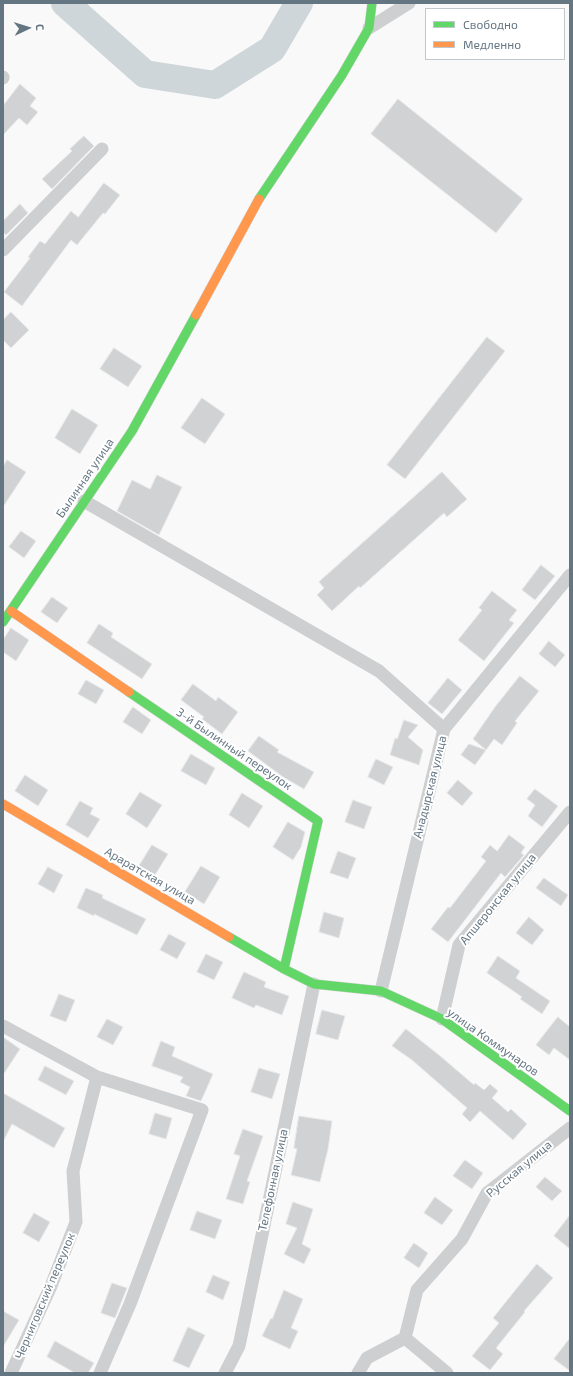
<!DOCTYPE html>
<meta charset="utf-8">
<style>
body{margin:0}
#map{position:relative;width:573px;height:1376px;overflow:hidden;background:#f9f9f9;font-family:"Exo 2",sans-serif}
canvas{display:block}
.frame{position:absolute;inset:0;border:4px solid #657683;pointer-events:none}
.legend{position:absolute;left:425px;top:8px;width:140px;height:52px;box-sizing:border-box;background:#fff;border:1px solid #c1c8cd;margin:0;padding:5px 7px;list-style:none;font-size:12px;color:#657683}
.legend li{display:flex;align-items:center;gap:8px;height:20px}
.legend b{width:20px;border:1px solid #c1c8cd}
.north{position:absolute;left:8px;top:8px;width:40px;height:40px;-webkit-text-stroke:3px #fff;paint-order:stroke;rotate:86deg;font-size:11px;font-weight:700;line-height:16px;text-align:center;color:#657683}
.north::after{content:'';display:block;margin:auto;width:14px;height:18px;background:#657683;clip-path:polygon(50% 0,100% 100%,50% 72%,0 100%)}
</style>
<div id="map">
<canvas width="573" height="1376"></canvas>
<div class="frame"></div>
<ul class="legend">
<li><b style="height:5px;background:#63d668"></b>Свободно</li>
<li><b style="height:5px;background:#ff974d"></b>Медленно</li>
</ul>
<div class="north">С</div>
</div>
<script>
const ctx = document.querySelector('canvas').getContext('2d');
ctx.lineJoin = 'round';
function trace(path, color, width, dash) { ctx.strokeStyle = color; ctx.lineWidth = width; ctx.lineCap = dash ? 'butt' : 'round'; ctx.setLineDash(dash || []); ctx.stroke(path); }
function fillPath(path, color) { ctx.fillStyle = color; ctx.fill(path, 'evenodd'); }
function write(font, color, halo, rows, align = 'center') {
  ctx.font = font + ' "Exo 2",sans-serif'; ctx.lineWidth = 4; ctx.setLineDash([]); ctx.textBaseline = 'middle'; ctx.strokeStyle = halo; ctx.fillStyle = color; for (const [text, x, y, turn = 0] of rows) {
    ctx.save(); ctx.translate(x, y); ctx.rotate((+turn || 0) * Math.PI / 180); ctx.textAlign = isNaN(turn) ? turn : align; if (halo) ctx.strokeText(text, 0, 0); ctx.fillText(text, 0, 0); ctx.restore();
  }
}
trace(new Path2D(`
 M65 3 145 74 215 85 272 49 299 3`), '#ced6d9', 28);
const building = new Path2D(`
 M20 84 36 98 30 106 38 112 27 125 19 118 3 135V106Z
 M398 99 523 199 496 233 371 134Z
 M84 136 94 146 52 189 42 179 72 151 70 149Z
 M104 183 120 195 105 214 103 213 77 245 71 240 22 306 4 292 30 258 28 257 40 241 45 244 71 211 78 217Z
 M20 204 28 213 6 235 3 232V221Z
 M11 312 29 330 11 348 3 340V320Z
 M487 337 505 351 405 479 387 465Z
 M114 348 142 366 128 387 100 369Z
 M202 398 225 414 205 444 181 428Z
 M72 409 98 425 80 454 55 438Z
 M7 460 26 472 3 507V467Z
 M442 472 467 499 447 517 444 513 360 588 359 586 332 611 317 595 324 588 319 582Z
 M157 475 182 487 159 535 117 511 132 480 150 489Z
 M21 531 36 541 24 558 9 547Z
 M541 565 555 576 535 600 522 590Z
 M492 591 517 610 509 620 514 623 484 661 458 640 482 610 479 608Z
 M52 597 68 608 57 623 41 612Z
 M99 624 113 633 111 637 152 664 142 679 87 643Z
 M11 628 29 640 16 661 3 652V640Z
 M549 641 565 655 555 667 539 654Z
 M520 676 539 691 515 721 517 723 502 745 494 739 486 750 473 739 495 707Z
 M448 678 462 690 442 714 428 703Z
 M86 680 104 690 96 704 78 694Z
 M193 684 216 701 218 697 238 712 222 734 202 719 204 717 181 700Z
 M133 707 151 720 142 734 123 722Z
 M404 720 418 725 408 737 423 750 419 765 390 755 395 738 397 739Z
 M259 736 279 750 277 752 314 772 304 789 283 777 248 751Z
 M469 744 486 750 475 765 461 755Z
 M191 754 215 768 206 785 181 771Z
 M376 759 393 767 384 785 368 777Z
 M25 775 48 790 38 806 15 791Z
 M458 780 473 793 462 806 447 793Z
 M535 789 558 806 542 827 528 816 535 805 527 799Z
 M140 792 162 805 147 828 126 814Z
 M242 793 263 806 249 828 229 815Z
 M353 800 372 807 364 829 345 822Z
 M80 801 93 808 90 814 100 819 88 838 66 825Z
 M288 822 305 832 301 847 293 860 273 847Z
 M509 835 525 847 521 853 524 855 505 877 501 873 448 942 431 929 448 907 450 908 486 861 481 857 490 845 497 851Z
 M152 845 168 854 155 875 139 866Z
 M338 851 356 858 348 879 330 873Z
 M201 866 220 877 204 904 185 892Z
 M48 867 63 875 54 893 38 884Z
 M544 878 568 895 561 906 536 888Z
 M86 888 103 895 102 898 146 919 137 935 94 914V916L77 908Z
 M324 912 344 918 339 938 319 932Z
 M529 917 544 930 532 945 516 933Z
 M169 934 186 943 177 959 160 950Z
 M206 954 223 962 214 980 197 972Z
 M498 956 520 971 516 978 550 1001 542 1014 520 999 522 997 487 973Z
 M244 972 266 982 264 987 289 996 282 1015 256 1005 254 1008 232 998Z
 M59 994 75 1000 66 1022 50 1016Z
 M322 1010 345 1016 338 1040 316 1034Z
 M558 1017 570 1027V1060L554 1048 549 1055 536 1045Z
 M107 1019 123 1027 113 1045 97 1037Z
 M406 1029 439 1055 474 1085 475 1083 484 1090 490 1084 498 1091 492 1098 508 1112 511 1109 527 1124 513 1140 480 1111 470 1122 462 1114 467 1108 412 1060 392 1046Z
 M3 1037 20 1049 3 1075Z
 M161 1041 175 1047 172 1056 213 1074 201 1101 186 1096 190 1087 180 1082 183 1077 152 1066Z
 M45 1066 74 1081 66 1095 38 1080Z
 M259 1068 280 1074 272 1099 251 1092Z
 M3 1093 65 1128 54 1148 12 1124 3 1142Z
 M155 1113 172 1118 166 1139 149 1134Z
 M299 1116 332 1121 328 1149 320 1182 291 1175 297 1149 294 1148Z
 M243 1129 263 1136 247 1181 250 1182 243 1204 226 1199 240 1156 234 1154Z
 M465 1160 483 1173 472 1189 453 1176Z
 M545 1177 562 1191 552 1201 536 1187Z
 M435 1197 453 1210 442 1225 424 1213Z
 M293 1202 313 1209 302 1244 311 1249 304 1264 284 1254 297 1228 286 1224Z
 M197 1211 222 1220 215 1239 190 1230Z
 M34 1213 50 1222 39 1242 23 1233Z
 M570 1215V1249L554 1236Z
 M414 1243 428 1253 419 1268 404 1258Z
 M537 1264 553 1278 524 1311 525 1312 496 1348 503 1354 490 1370 472 1356 499 1323 493 1318 517 1288Z
 M213 1275 230 1282 223 1300 206 1292Z
 M112 1283 127 1288 115 1318 101 1313Z
 M284 1290 303 1299 291 1328 298 1331 290 1349 262 1336 271 1318 272 1319Z
 M3 1311 19 1320 3 1347Z
 M188 1327 205 1335 189 1368 173 1361Z
 M570 1338V1371L554 1359Z
 M55 1341 94 1363 88 1373H75L47 1357Z`);
fillPath(building, '#d0d2d3');
trace(building, '#e8e8e8', 1);
const fast = new Path2D(`
 M259 199 342 75 369 28 372 3
 M3 622 132 431 196 315
 M129 692 318 821 284 969
 M229 937 284 969 314 984 381 991 442 1019 570 1111`);
const slow = new Path2D(`
 M196 315 259 199
 M11 611 129 692
 M3 804 229 937`);
trace(fast, '#d5d6d7', 10);
trace(slow, '#d5d6d7', 10);
trace(new Path2D(`
 M369 28 409 3
 M3 78V77
 M3 250 102 149
 M84 501 379 671 444 729
 M381 991 444 729 570 575
 M442 1019 459 945 570 812
 M3 1026 97 1077 202 1110 130 1304 100 1373
 M405 1338 417 1290 462 1239 487 1193 570 1128
 M405 1338 447 1373
 M11 1373 51 1286 76 1222 73 1171 97 1077
 M225 1373 239 1346 314 984
 M358 1373 367 1358 405 1338`), '#cecfd0', 13);
trace(fast, '#63d668', 9);
trace(slow, '#ff974d', 9);
write('12px', '#657683', '#fff', [
 ["Былинная улица",85,478,-56],
 ["3-й Былинный переулок",234,749,34],
 ["Анадырская улица",430,787,-76],
 ["Араратская улица",150,876,30],
 ["Апшеронская улица",498,899,-51],
 ["улица Коммунаров",493,1042,35],
 ["Русская улица",519,1169,-40],
 ["Телефонная улица",273,1180,-78],
 ["Черниговский переулок",45,1296,-67]
]);
</script>
